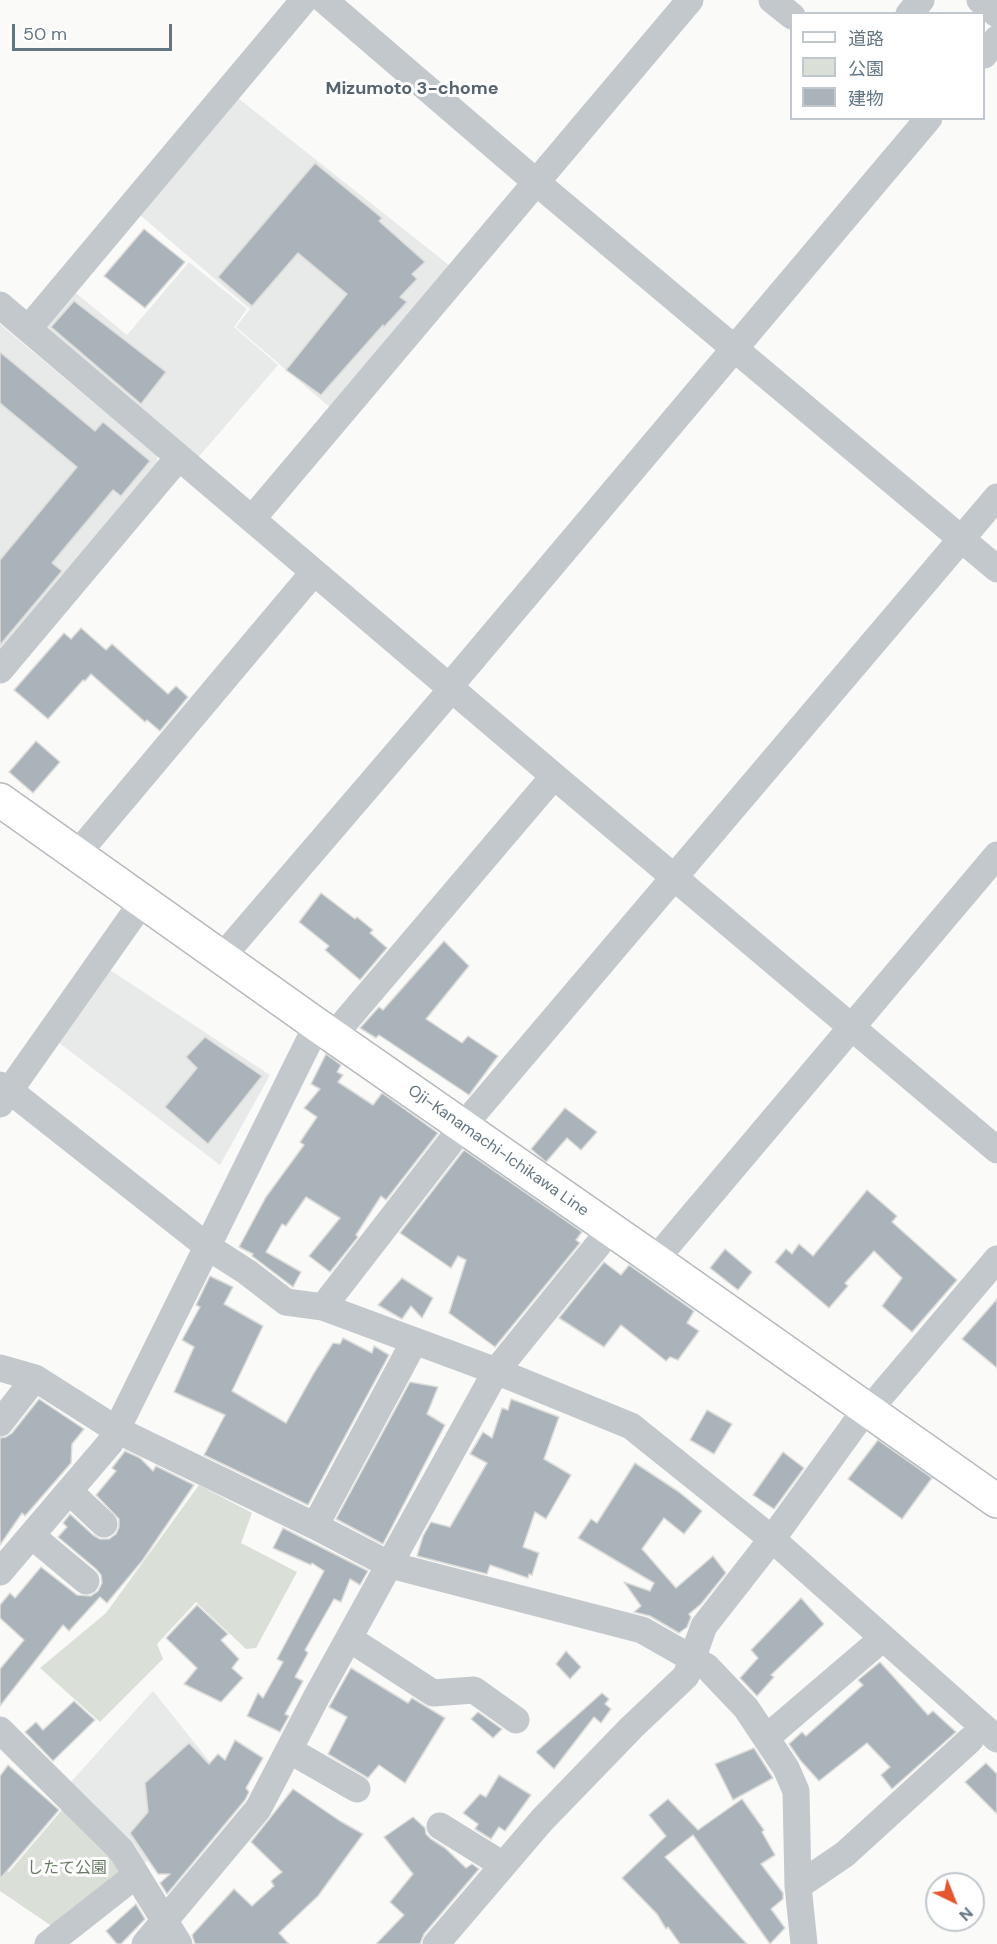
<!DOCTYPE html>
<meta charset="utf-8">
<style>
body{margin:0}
#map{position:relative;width:997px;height:1944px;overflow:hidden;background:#fafaf8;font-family:"DM Sans","Noto Sans JP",sans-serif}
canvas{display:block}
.legend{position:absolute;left:790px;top:12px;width:195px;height:108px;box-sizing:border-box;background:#fff;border:2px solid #c1c8cd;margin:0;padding:8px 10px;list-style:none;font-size:18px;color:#657683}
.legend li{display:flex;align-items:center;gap:12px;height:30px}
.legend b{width:30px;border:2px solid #c1c8cd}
.north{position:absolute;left:925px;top:1872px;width:60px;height:60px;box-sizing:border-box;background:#fff;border:2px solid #c1c8cd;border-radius:50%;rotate:137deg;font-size:16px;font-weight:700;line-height:24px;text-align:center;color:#657683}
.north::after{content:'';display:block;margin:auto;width:21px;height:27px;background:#e4572e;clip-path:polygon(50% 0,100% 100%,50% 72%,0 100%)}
.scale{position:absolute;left:12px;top:24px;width:160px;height:27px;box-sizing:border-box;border:3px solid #657683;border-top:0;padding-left:8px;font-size:18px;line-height:21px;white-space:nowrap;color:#657683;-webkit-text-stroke:4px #fff;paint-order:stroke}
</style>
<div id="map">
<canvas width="997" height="1944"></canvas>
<ul class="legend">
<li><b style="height:8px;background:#fff"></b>道路</li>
<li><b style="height:16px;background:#dadfd7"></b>公園</li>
<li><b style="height:16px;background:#aab3b9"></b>建物</li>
</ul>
<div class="north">N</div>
<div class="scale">50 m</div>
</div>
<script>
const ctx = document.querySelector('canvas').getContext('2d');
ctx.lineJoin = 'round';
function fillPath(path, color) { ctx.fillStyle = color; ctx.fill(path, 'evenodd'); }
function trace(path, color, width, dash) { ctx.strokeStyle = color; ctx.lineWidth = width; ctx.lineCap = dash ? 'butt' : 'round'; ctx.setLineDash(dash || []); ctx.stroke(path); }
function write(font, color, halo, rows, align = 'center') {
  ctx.font = font + ' "DM Sans","Noto Sans JP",sans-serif'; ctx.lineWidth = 6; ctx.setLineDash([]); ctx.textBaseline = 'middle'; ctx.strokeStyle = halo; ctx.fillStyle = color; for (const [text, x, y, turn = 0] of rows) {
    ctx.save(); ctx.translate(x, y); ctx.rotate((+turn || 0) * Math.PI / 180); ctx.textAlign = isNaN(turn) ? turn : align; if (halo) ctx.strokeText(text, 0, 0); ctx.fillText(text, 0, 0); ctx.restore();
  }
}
fillPath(new Path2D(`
 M238 98 454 269 333 410 236 327 250 309 140 215Z
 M189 262 247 309 234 327 278 365 196 460 36 329 71 289 127 335Z
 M0 324 157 456 158 468 0 657Z
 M107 968 270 1075 220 1165 54 1039Z
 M153 1691 218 1772 184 1825 142 1866 69 1784Z`), '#e8e9e9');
fillPath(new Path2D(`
 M199 1485 252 1513 241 1543 297 1572 256 1648 246 1649 196 1602 157 1644 163 1659 100 1722 40 1668 106 1613Z
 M66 1805 128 1873 59 1931 0 1891V1867L9 1872Z`), '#dadfd7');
const building = new Path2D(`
 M315 163 382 218 379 221 425 262 412 274 417 279 400 297 407 302 384 327 383 325 321 395 286 370 347 294 298 253 252 306 218 277Z
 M144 229 185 262 145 308 104 276Z
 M74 301 166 372 141 404 51 327Z
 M0 352 95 431 103 422 150 461 121 496 113 490 52 563 62 571 0 645V560L77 467 0 403Z
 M81 628 106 650 112 644 168 694 176 686 188 697 160 731 147 720 145 722 91 674 85 681 83 680 48 719 14 690 64 633 71 639Z
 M36 741 60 762 33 793 9 772Z
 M321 893 355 919 357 917 373 930 370 933 387 948 360 980 325 950 329 946 299 922Z
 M444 941 469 966 426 1019 462 1043 468 1036 498 1056 469 1095 379 1035 376 1038 360 1028 379 1007 383 1010Z
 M205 1037 262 1076 208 1144 165 1107 197 1068 186 1057Z
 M326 1054 341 1065 337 1072 343 1075 338 1082 373 1105 382 1093 438 1133 386 1200 381 1196 356 1235 358 1237 330 1272 309 1256 340 1218 306 1197 286 1226 282 1224 266 1252 301 1272 293 1287 252 1256 253 1254 239 1247 266 1197 304 1145 300 1142 317 1117 304 1108 320 1089 311 1084Z
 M565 1108 597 1132 581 1150 567 1138 546 1162 531 1149Z
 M464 1150 582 1232 576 1240 580 1243 495 1347 449 1313 466 1260 458 1256 451 1268 400 1233Z
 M867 1190 897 1216 892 1222 957 1280 912 1332 882 1306 902 1278 874 1251 845 1283 848 1286 829 1308 775 1262 786 1249 792 1254 799 1244 813 1256Z
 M725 1249 752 1272 738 1290 710 1268Z
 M604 1262 621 1275 629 1265 694 1311 687 1323 699 1331 678 1360 670 1357 666 1361 621 1325 604 1347 559 1318Z
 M210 1276 233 1287 224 1304 263 1326 232 1391 286 1423 314 1373 333 1343 340 1344 343 1338 372 1353 374 1346 389 1355 308 1505 204 1455 225 1415 174 1392 194 1347 182 1340 200 1307 196 1305Z
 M402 1278 433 1298 422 1318 411 1306 402 1319 378 1305Z
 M997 1299V1368L962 1339Z
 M410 1382 438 1387 427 1414 445 1425 383 1544 336 1519Z
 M39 1399 84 1429 72 1444 71 1463 25 1516 22 1513 0 1545V1438L6 1437 12 1433Z
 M511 1399 559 1417 544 1459 571 1475 546 1519 535 1512 523 1547 539 1553 532 1575 529 1574 528 1578 490 1565 487 1574 417 1556 423 1536 431 1522 450 1527 487 1463 470 1454 483 1432 492 1438 502 1408 508 1410Z
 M707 1410 732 1424 714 1454 690 1440Z
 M878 1440 932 1478 902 1519 848 1479Z
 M125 1451 140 1458 153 1471 156 1466 194 1485 142 1561 107 1603 100 1597 69 1631 63 1625 0 1706V1669L24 1640 0 1618V1605L10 1593 15 1598 41 1567 77 1595 91 1596 98 1591 102 1583 101 1575 96 1569 58 1537 67 1527 63 1523 70 1514 93 1535 100 1539H109L116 1534 119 1527V1519L96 1495 116 1471 112 1468Z
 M783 1452 804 1468 774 1509 753 1495Z
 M635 1463 679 1492 702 1511 684 1534 664 1518 642 1549 676 1588 713 1556 726 1573 701 1604 689 1614 691 1617 687 1627 679 1633 650 1616 634 1612 641 1606 624 1582 650 1591 654 1583 578 1538 591 1519 597 1523Z
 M283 1528 368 1571 360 1585 350 1579 341 1602 334 1599 305 1650 308 1653 295 1677 303 1681 285 1714 289 1716 280 1732 247 1716 258 1693 263 1698 283 1662 277 1659 324 1571 312 1563 311 1565 273 1548Z
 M801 1598 824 1624 771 1675 774 1677 757 1696 740 1678 758 1658 751 1650Z
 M197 1605 228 1634 221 1640 239 1659 232 1668 243 1678 221 1702 184 1684 197 1668 166 1638Z
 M566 1651 581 1667 570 1679 556 1664Z
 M880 1662 928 1715 933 1711 956 1732 892 1789 881 1775 890 1767 867 1743 819 1781 800 1760 789 1744 802 1732 806 1736 863 1685 858 1680Z
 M351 1668 408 1703 412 1698 445 1718 405 1783 379 1765 368 1778 328 1754 347 1717 329 1707Z
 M602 1693 609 1699 605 1704 611 1709 601 1723 594 1717 554 1769 536 1752Z
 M74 1701 95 1720 53 1761 25 1732 36 1722 43 1730Z
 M478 1712 502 1729 493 1738 471 1719Z
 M235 1740 263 1758 246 1788 249 1792 245 1800 167 1894 160 1883 170 1874H158L130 1833 148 1812 145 1783 189 1743 209 1764 218 1754 225 1760Z
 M754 1748 773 1778 733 1800 715 1764Z
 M986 1763 997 1774V1814L965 1782Z
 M8 1765 59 1810 0 1879V1776Z
 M499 1775 531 1795 505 1831 499 1827 491 1839 475 1829 478 1824 463 1813 480 1794 486 1797Z
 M293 1789 340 1821 363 1834 318 1896 279 1933 289 1944H195L192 1935 234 1889 252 1906 274 1886 271 1881 282 1872 251 1842Z
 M668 1799 698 1830 742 1799 764 1830 762 1832 775 1855 761 1864 783 1893V1899L771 1909 785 1928 770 1944 693 1835 665 1857 747 1944H680L668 1927 666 1929 657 1914 622 1878 666 1836 649 1815Z
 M413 1817 425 1828 426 1834 431 1839 445 1848 466 1868 472 1864 479 1869 424 1934 420 1944H376L404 1915 390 1902 413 1874 384 1837Z
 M136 1904 145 1919 121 1944H117L106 1931Z`);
fillPath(building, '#aab3b9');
trace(building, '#dcdcda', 1.5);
const major = new Path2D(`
 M0 800 317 1025 655 1260 997 1501`);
trace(major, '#b5babe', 36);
trace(new Path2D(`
 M324 0 536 182 997 569
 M772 0 792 16
 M980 0 997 14
 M909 14 921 0
 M984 55 997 39
 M0 305 554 776 997 1150
 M28 329 304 0
 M252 519 690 0
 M0 670 179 457
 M77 854 314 572
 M222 957 444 698 449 687 929 118
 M333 1036 554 776
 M0 1085 9 1090 208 1247 247 1272 286 1302 323 1307 496 1371 631 1426 772 1539 997 1739
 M0 1104 143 901
 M655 1260 997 855
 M323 1307 463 1126 997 497
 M0 1368 35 1378 117 1430 315 1526 390 1565 642 1630 707 1667 746 1708 786 1768 796 1791 798 1886 804 1944
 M868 1411 997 1259
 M0 1423 35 1378
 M69 1491 104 1524
 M315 1526 414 1342
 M32 1536 86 1581
 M0 1572 110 1443 317 1025
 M350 1639 433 1693 474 1690 516 1720
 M0 1730 121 1850 179 1944
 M766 1738 883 1638
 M289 1750 357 1789
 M440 1826 503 1865
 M798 1886 845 1854 970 1740
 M48 1944 136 1875
 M145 1944 258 1809 318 1694 496 1371 611 1229
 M436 1944 542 1820 632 1727 686 1676 704 1626 772 1539 866 1409`), '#c3c8cc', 27);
trace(major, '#fff', 33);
write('16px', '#657683', '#fff', [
 ["Oji-Kanamachi-Ichikawa Line",498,1151,35]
]);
write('16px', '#687a64', '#fff', [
 ["したて公園",67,1869]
]);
write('bold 18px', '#57646e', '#fff', [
 ["Mizumoto 3-chome",412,89]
]);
</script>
